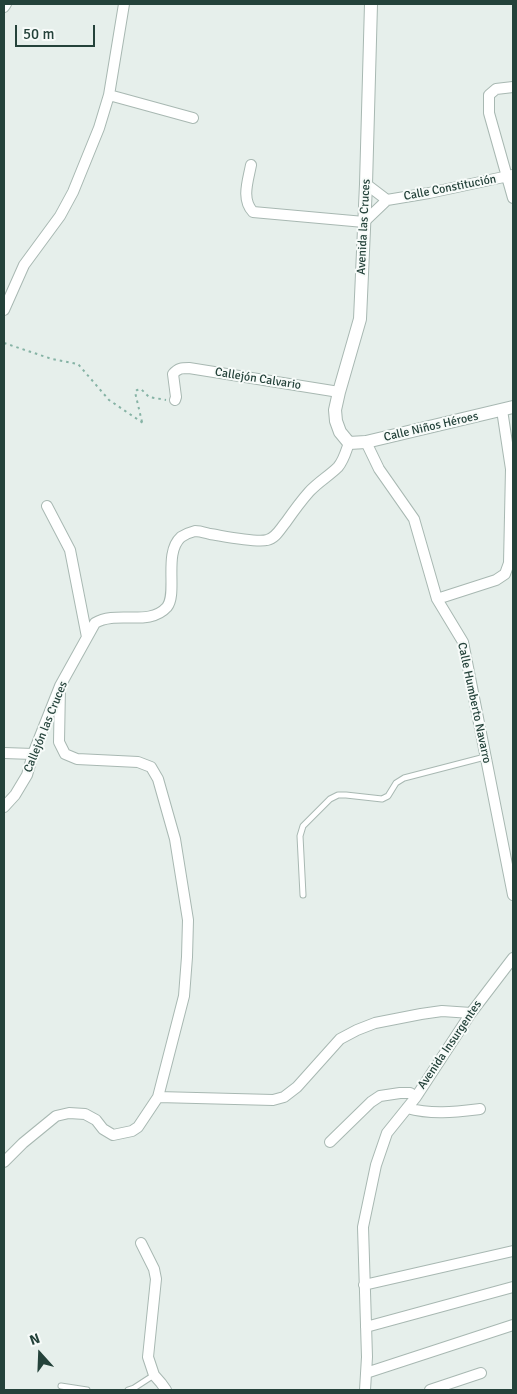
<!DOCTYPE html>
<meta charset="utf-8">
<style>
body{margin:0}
#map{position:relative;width:517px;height:1394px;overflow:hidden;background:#e6efeb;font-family:Signika,sans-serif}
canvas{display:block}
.frame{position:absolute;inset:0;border:5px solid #24423a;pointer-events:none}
.north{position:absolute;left:15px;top:1329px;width:50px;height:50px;-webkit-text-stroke:4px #f7fbf9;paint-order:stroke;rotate:340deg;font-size:14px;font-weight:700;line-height:20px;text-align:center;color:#24423a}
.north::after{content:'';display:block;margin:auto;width:18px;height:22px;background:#24423a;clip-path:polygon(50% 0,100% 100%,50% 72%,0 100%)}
.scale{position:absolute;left:15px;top:25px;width:80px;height:22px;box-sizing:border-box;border:2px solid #24423a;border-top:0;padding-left:6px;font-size:15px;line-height:18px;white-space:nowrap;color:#24423a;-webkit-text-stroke:4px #f7fbf9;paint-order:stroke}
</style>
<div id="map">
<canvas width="517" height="1394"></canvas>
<div class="frame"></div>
<div class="north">N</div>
<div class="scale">50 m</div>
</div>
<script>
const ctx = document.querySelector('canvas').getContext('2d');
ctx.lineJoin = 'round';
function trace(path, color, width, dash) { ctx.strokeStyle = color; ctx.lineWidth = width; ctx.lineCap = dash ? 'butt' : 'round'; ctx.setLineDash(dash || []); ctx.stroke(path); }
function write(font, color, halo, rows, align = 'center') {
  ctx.font = font + ' Signika,sans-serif'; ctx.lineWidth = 4; ctx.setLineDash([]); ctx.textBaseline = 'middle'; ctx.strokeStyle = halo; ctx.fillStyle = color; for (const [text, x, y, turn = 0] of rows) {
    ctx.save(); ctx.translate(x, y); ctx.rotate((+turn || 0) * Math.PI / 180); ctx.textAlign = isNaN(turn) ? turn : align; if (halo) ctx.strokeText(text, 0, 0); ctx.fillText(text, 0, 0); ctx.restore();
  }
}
const service = new Path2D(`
 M303 895 300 836 303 826 330 799 338 795H346L382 799 388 796 396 783 404 778 485 757
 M61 1386 87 1390
 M128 1390 134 1388 154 1375`);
const minor = new Path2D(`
 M4 7 6 4
 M513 87 496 89 489 95V113L513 198
 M109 95 193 118
 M251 165C248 181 241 199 253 212L364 222 387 200 429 193 513 175
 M366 184 387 200
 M4 310 24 265 60 216 73 192 99 128 109 95 124 4
 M175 400 176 397 173 374C178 368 182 368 189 368L339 392
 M366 442 379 469 414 519 437 599 463 642 513 895
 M47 506 70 550 87 637
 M437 599 496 580 505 574 509 563 511 469 502 410
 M4 753 33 754
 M4 807 15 795 27 775 33 754 60 686 95 623C117 610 149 627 167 607 178 593 163 553 181 537 184 535 191 532 195 531 200 531 206 533 210 534 223 536 256 543 267 540 276 538 280 529 286 522 293 512 301 501 309 492 318 482 329 476 338 467 344 460 346 451 349 443
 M158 1097 273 1100 284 1097 297 1087 340 1039 357 1030 375 1023 421 1014 442 1011 471 1013
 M407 1108C432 1115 455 1112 480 1109
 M330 1142 371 1102 380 1096 400 1093H410L416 1097
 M4 1162 23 1143 56 1116 69 1113 85 1114 96 1120 103 1129 113 1135 132 1131 138 1127 158 1097 184 996 187 957 188 920 175 839 158 779 151 767 138 762 77 759 65 754 59 742 60 686
 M141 1243 154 1269 156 1279 148 1357 154 1375 161 1383 166 1390
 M364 1285 513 1251
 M366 1327 513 1287
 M366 1373 513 1325
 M365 1390 367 1357 363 1227 376 1165 387 1133 416 1097 471 1013 513 958
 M430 1390 481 1373`);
const tertiary = new Path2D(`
 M371 4 366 184 360 319 339 392 335 410 336 421 340 432 349 443 366 442 513 407`);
trace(service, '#a8b8b2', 7);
trace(minor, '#a8b8b2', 12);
trace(tertiary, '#a8b8b2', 14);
trace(new Path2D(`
 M4 343 52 359 78 364 109 400 143 423
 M142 422 135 392 137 390 141 389 149 397 166 400`), '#86b3a5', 2, [2.5, 4]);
trace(service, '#fff', 5);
trace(minor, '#fff', 10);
trace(tertiary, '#fff', 12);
write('12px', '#24423a', '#f7fbf9', [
 ["Calle Constitución",450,188,-11],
 ["Avenida las Cruces",364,227,-87],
 ["Callejón Calvario",258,379,9],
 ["Calle Niños Héroes",431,427,-13],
 ["Calle Humberto Navarro",474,703,78],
 ["Callejón las Cruces",46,727,-68],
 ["Avenida Insurgentes",450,1045,-56]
]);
</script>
